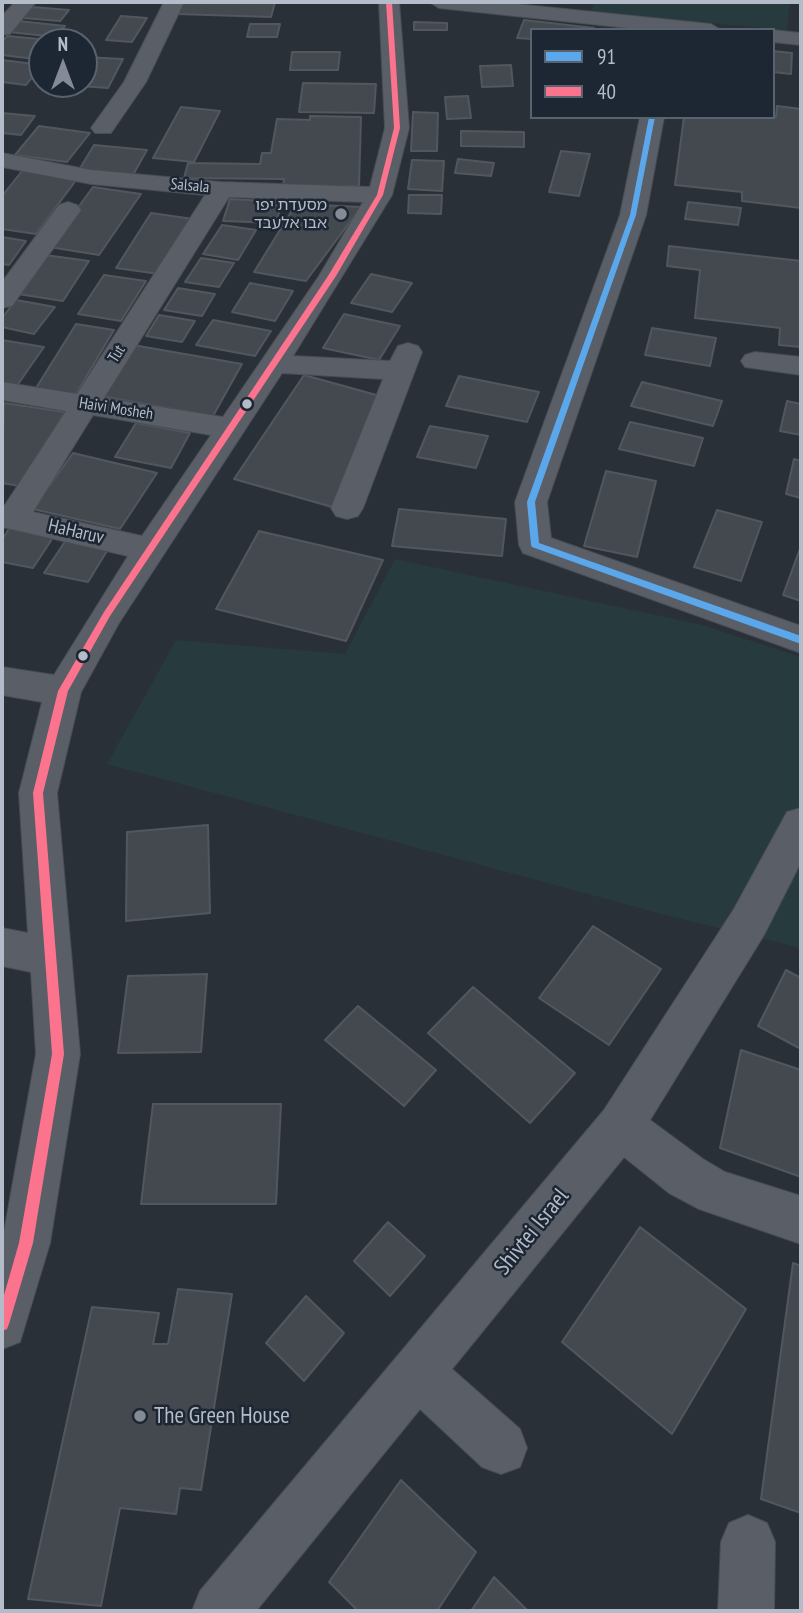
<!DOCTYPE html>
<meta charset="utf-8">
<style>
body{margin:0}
#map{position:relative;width:803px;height:1613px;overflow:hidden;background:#2a3038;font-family:"PT Sans Narrow",sans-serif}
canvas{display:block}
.frame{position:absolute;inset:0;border:4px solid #b4bcc9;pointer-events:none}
.legend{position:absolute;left:530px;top:28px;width:245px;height:91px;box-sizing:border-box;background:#1d2633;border:2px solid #59626f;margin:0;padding:9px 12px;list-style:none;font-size:21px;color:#b4bcc9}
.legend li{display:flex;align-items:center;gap:14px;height:35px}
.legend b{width:35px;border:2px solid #59626f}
.north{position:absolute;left:28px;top:28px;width:70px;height:70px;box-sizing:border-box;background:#1d2633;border:2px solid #59626f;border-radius:50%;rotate:0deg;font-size:19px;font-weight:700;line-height:28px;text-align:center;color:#b4bcc9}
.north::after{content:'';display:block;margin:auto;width:24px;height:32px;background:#848b96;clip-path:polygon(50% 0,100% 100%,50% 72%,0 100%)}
</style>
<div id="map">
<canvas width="803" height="1613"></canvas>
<div class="frame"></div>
<ul class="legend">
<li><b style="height:9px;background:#5aa8eb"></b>91</li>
<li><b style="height:9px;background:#fc738d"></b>40</li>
</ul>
<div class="north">N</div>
</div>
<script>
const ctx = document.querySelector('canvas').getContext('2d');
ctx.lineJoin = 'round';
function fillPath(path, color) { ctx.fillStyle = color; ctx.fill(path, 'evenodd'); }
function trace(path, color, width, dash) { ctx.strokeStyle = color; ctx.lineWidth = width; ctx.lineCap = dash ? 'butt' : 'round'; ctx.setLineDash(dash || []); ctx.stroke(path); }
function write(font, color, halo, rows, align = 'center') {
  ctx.font = font + ' "PT Sans Narrow","Noto Sans Hebrew",sans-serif'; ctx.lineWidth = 5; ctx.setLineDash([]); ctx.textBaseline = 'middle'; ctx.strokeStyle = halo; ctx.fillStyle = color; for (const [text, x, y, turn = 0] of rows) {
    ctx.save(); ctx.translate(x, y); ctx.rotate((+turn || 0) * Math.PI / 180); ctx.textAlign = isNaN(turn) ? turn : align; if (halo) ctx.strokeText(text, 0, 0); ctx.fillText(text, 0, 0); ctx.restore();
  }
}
fillPath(new Path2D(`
 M594 2H790L787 30 591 12Z
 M395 559 702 625 801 657V948L673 917 107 764 176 640 345 654Z`), '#273a3e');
const building = new Path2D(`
 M182 2H275L271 17 177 14Z
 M32 7 69 10 60 21 23 18Z
 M121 16 147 18 132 42 106 40Z
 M524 20 594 28 532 30V39L517 38Z
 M19 21 65 26 56 37 9 32Z
 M414 22 447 23V30H414Z
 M250 24H280L277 37H247Z
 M7 36 50 40 42 42V50L35 59 2 55V42Z
 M773 51 792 53 791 74 773 72Z
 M292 52H340L338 70H290Z
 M84 57 123 59 108 88 51 84H84Z
 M2 60 42 65 26 85 2 82Z
 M511 65 513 86 482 87 480 66Z
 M303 83 376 84 374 113 299 112Z
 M468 96 471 118 447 119 445 97Z
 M777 106 801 109V208L742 201V192L675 185 684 117H776Z
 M181 107 220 111 194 162 153 158Z
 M413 112 438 113 437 151H411Z
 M2 113 35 116 21 135 2 133Z
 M310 116 361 117 359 186H283L284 179 184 178 188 163 260 164 262 153H271L277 119 310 120Z
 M39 126 90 133 67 162 15 155Z
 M461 131 524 132V147L461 146Z
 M94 145 147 150 133 175 79 170Z
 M561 151 590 154 579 196 549 192Z
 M458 159 494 163 491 176 455 173Z
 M412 160 444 161 442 191 408 189Z
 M22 171 77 179 36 234 2 229V196Z
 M93 187 141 194 99 255 49 247Z
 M409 195H442L441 214 408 213Z
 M230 199 282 202 276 223 223 221Z
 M688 202 741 208 738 225 685 219Z
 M296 204 361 207 306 281 254 272Z
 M151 213 193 219 159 274 116 268Z
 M222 225 256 230 238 260 203 254Z
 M2 237 26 241 9 265 2 264Z
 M669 246 801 261V347L779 345 780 328 695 318 700 270 667 266Z
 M45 255 89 261 63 301 18 294Z
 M201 258 234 263 219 287 185 282Z
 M371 274 412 283 392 312 351 303Z
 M104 275 146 281 121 321 78 314Z
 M250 283 293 291 275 321 232 312Z
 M178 288 215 294 202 316 164 310Z
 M16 300 55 307 34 334 2 327V318Z
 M344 314 400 326 379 360 323 348Z
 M159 315 195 321 182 342 146 336Z
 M213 320 271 331 255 356 196 345Z
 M76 324 114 330 76 394 36 388Z
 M652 328 716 338 710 366 645 355Z
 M2 340 44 347 16 387 2 384Z
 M133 345 242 364 213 416 100 396Z
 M304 375 380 396 332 507 234 479Z
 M459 376 539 392 527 422 446 406Z
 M642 382 722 401 713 426 631 406Z
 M787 401 801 404V435L780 431Z
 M4 403 65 412 20 486 2 483Z
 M630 422 703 438 694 466 619 449Z
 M136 423 190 433 171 468 115 457Z
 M430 426 488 436 476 468 417 457Z
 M73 453 157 473 120 529 33 509Z
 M794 459 801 461V498L786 494Z
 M606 471 656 481 637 557 584 546Z
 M399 509 506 519 502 556 392 546Z
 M717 510 762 522 741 581 694 567Z
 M10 527 54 536 33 568 2 562V540Z
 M259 531 383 560 346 641 216 609Z
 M68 537 110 546 88 582 44 573Z
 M801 546V601L783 595Z
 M208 825 210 913 126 921 127 832Z
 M593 926 661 969 609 1045 539 998Z
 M786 970 801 978V1049L758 1026Z
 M207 974 201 1052 118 1053 128 976Z
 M473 987 575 1073 530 1123 428 1033Z
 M358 1006 436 1070 404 1106 325 1040Z
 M741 1050 801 1070V1177L720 1148Z
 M153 1104H281L276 1204H141Z
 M388 1222 425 1256 390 1296 354 1261Z
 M640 1227 746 1309 672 1434 562 1342Z
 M793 1263 801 1266V1513L761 1499Z
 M178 1289 232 1294 201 1490 180 1488 176 1514 120 1508 101 1606 28 1599 92 1307 159 1313 153 1344H168Z
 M306 1296 344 1333 304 1381 266 1343Z
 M401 1480 476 1552 437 1611H358L329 1582Z
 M494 1577 528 1611H471Z`);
fillPath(building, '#444950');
trace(building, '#52575f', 2);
const minor = new Path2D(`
 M15 2H36L10 34 2 35V16Z
 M164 2H184L146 82 111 133H95L91 128 124 82Z
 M379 2H399L409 128 392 195 293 356 390 361 398 346 408 343 418 346 422 352 363 508 358 516 347 519 336 516 331 508 383 379 282 373 119 623 81 692 57 793 80 1054 50 1243 20 1342 2 1349V1243L36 1054 31 972 2 966V928L28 933 19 793 42 702 2 695V667L54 675 128 556 2 527V505H5L66 411 2 400V382L77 394 205 195 91 184 2 167V153L91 170 221 182 370 187 385 128ZM229 197 363 202 319 276 223 417 104 398ZM93 415 211 435 142 536 33 512Z
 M429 2H497L711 24 721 30H647L439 8Z
 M772 30H773L801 33V45L773 42Z
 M640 117H664L646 215 547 502 551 538 801 626V653L523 553 519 545 515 502 620 215Z
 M68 202 77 205 81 210 12 306 2 308V282L59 205Z
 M755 352 801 357V375L745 367 741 361 745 355Z
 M801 808V862L764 935 650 1120 703 1159 725 1172 801 1196V1244L699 1209 669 1193 624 1157 452 1369 520 1429 527 1448 520 1467 501 1474 482 1467 420 1409 256 1611H192L200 1591 604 1110 734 909 787 812Z
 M748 1515 767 1523 775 1542 774 1611H718L721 1542 729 1523Z`);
trace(minor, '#484c53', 2);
fillPath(minor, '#5a5e66');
fillPath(new Path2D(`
 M649 117H655L636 215 535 502 539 543 801 636V644L532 547 531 545 527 502 630 215Z`), '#5aa8eb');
fillPath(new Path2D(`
 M386 2H392L400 128 383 195 336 276 110 616 68 691 43 793 64 1054 33 1243 9 1324 7 1329 2 1331V1302L19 1243 52 1054 33 793 58 691 104 612 328 276 377 195 394 128Z`), '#fc738d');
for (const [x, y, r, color] of [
 [341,214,7,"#848b96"],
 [247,404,6,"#b4bcc9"],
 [83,656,6,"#b4bcc9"],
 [140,1416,7,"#848b96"]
]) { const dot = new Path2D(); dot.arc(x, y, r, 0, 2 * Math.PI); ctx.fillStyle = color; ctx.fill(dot); trace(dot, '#1d2633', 2.5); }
write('16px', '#b4bcc9', '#1d2633', [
 ["Salsala",190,186,5],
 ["Tut",117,354,-58],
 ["Haivi Mosheh",116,409,9]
]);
write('16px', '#b4bcc9', '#1d2633', [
 ["מסעדת יפו",327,205],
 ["אבו אלעבד",327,223]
], 'right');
write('19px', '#b4bcc9', '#1d2633', [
 ["HaHaruv",76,532,13]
]);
write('23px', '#b4bcc9', '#1d2633', [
 ["Shivtei Israel",532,1232,-51]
]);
write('23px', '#b4bcc9', '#1d2633', [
 ["The Green House",154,1416]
], 'left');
</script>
